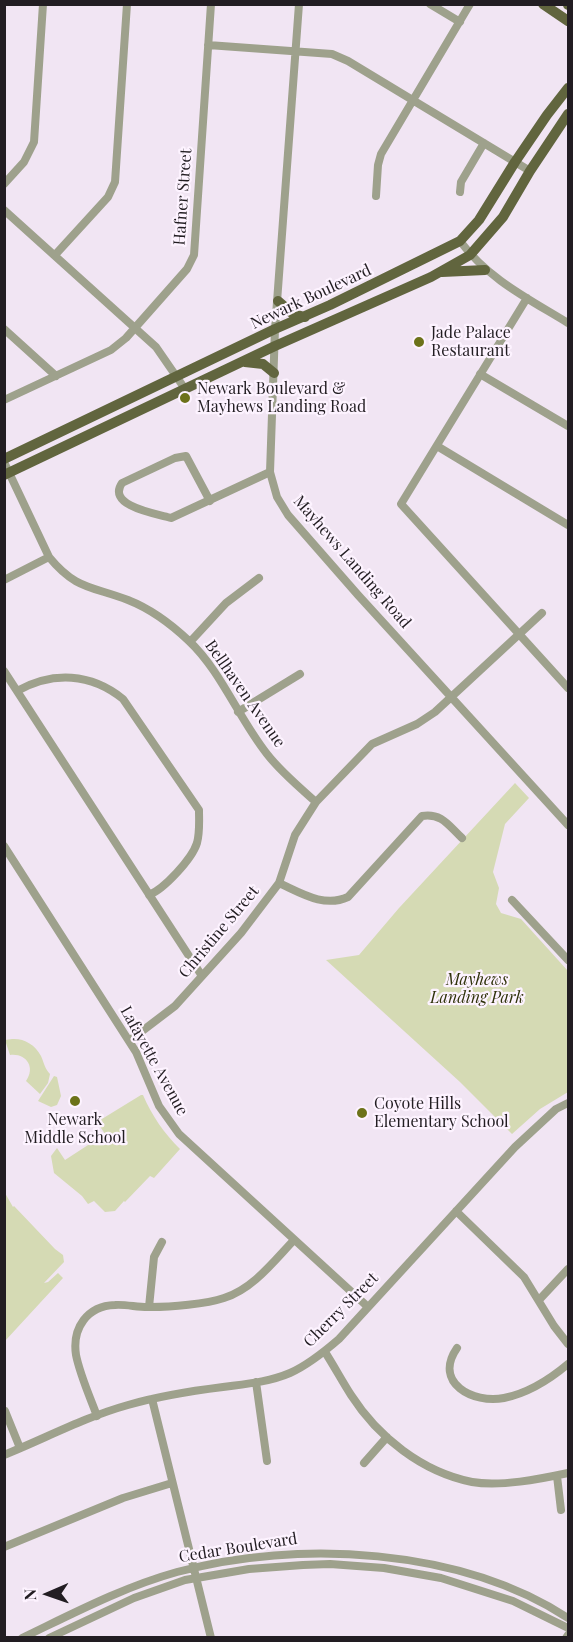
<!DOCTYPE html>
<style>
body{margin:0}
#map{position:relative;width:573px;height:1642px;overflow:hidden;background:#f1e5f3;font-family:"Playfair Display",serif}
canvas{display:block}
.frame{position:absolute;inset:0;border:6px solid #221d22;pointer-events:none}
.north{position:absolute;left:18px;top:1564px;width:60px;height:60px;-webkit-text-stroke:4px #fdf3ff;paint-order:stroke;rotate:268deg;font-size:16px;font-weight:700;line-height:24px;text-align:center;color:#221d22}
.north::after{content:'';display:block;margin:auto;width:21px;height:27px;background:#221d22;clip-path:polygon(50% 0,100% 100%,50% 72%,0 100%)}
</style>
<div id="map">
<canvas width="573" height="1642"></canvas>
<div class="frame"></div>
<div class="north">N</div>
</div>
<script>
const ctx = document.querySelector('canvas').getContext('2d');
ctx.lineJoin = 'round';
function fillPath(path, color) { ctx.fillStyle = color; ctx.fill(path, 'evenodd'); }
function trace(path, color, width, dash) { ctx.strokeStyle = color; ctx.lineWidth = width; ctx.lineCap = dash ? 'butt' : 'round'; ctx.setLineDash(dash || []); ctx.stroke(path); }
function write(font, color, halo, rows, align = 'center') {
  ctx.font = font + ' "Playfair Display",serif'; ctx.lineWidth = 4.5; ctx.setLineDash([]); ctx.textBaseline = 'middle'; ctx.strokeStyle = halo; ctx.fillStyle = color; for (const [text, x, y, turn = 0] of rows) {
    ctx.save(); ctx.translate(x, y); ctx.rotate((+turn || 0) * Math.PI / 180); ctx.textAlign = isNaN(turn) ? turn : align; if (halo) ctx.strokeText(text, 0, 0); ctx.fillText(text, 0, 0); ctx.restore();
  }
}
fillPath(new Path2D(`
 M515 783 529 798 505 824 493 872 499 888 496 904 501 913 521 919 568 971V1092L540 1109 512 1134 460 1082 326 960 359 955 399 908Z
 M12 1039C23 1038 35 1044 41 1056 44 1063 45 1069 50 1074L48 1083 40 1094 26 1081C36 1067 26 1053 10 1055L5 1040Z
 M54 1076 57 1077 61 1096 57 1105 51 1107 38 1101Z
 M141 1095H143C152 1116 164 1133 180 1149L154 1178 150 1176 125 1202 124 1201 115 1211 105 1212 94 1201 88 1204 82 1196 54 1173 51 1156 57 1148 65 1160 105 1134 97 1122Z
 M5 1193 13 1207 14 1206 55 1249 63 1255 64 1262 44 1283 48 1282 58 1273 63 1278 5 1341Z`), '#d5dab4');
trace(new Path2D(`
 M299 4 275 329 270 472 277 497 288 515 358 595 568 825
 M430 4 460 22
 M208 45 332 54 348 61 530 171
 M4 184 24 162 34 142 43 4
 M460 192 461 182 484 143
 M376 196 378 165 381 154 470 4
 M4 210 156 347 185 389
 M460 241C488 279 529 299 568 323
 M55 255 108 197 115 182 127 4
 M527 298 401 504 568 688
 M4 329 56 376
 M480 374 568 426
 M4 400 111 350 126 338 187 269 194 255 211 4
 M437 446 568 525
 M4 462 49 557C76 590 92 586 128 600 151 609 171 624 189 641 221 671 239 719 267 754 281 772 299 787 316 802
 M210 501 186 456 175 458 122 483C106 506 157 514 171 518L270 472
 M4 580 49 557
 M190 642 226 603 259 578
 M4 671 202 976
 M17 691C53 671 91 673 123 699L199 810C199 821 200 832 197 843 192 859 164 889 149 895
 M238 712 300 674
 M4 846 136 1052 159 1106 179 1134 368 1307
 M279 883C301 893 324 908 348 897L422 816C442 813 448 825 462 838
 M512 900 568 960
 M129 1041 175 1006 241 933 279 883 295 835 316 802 372 744 417 724 435 712 542 613
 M456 1211 524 1277 554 1326 568 1344
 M539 1300 568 1269
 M149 1307 154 1257 162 1242
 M457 1348C433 1383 473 1404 504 1398 529 1393 549 1380 568 1364
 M325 1352C334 1366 342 1381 351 1395 378 1437 422 1472 472 1482 500 1487 540 1479 568 1473
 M256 1382 267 1461
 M152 1399 211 1638
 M5 1411 20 1448
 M97 1416C90 1397 80 1375 76 1355 72 1328 87 1306 115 1305 127 1304 139 1308 151 1307 171 1307 206 1304 224 1298 253 1289 274 1261 294 1240
 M4 1455C46 1438 85 1417 128 1405 159 1396 191 1391 223 1387 245 1384 269 1382 290 1373 308 1365 324 1352 339 1339L515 1147 556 1109 568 1103
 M364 1463 387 1437
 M557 1476 561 1510
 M4 1547 123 1498 172 1483
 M22 1638C72 1614 123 1587 177 1572 298 1539 461 1548 568 1618
 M49 1638 134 1598 185 1580 249 1569 303 1565 330 1564 384 1568 441 1578 513 1601 568 1628
 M566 1638 568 1635`), '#9ea18c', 8);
trace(new Path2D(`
 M543 4 568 21
 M568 4V5
 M442 272 485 270
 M278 301 293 314 305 317
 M245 362 263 364 274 373
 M4 459 275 329 330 305 460 241 479 220 515 162 547 115 568 88
 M4 475 275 346 431 277 470 255 503 217 530 171 568 114`), '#61653e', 10);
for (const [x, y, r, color] of [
 [419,342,6,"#6c7219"],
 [185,398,6,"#6c7219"],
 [75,1101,6,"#6c7219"],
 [362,1113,6,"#6c7219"]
]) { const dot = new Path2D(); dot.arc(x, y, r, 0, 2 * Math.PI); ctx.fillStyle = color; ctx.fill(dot); trace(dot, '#fdf3ff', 2); }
write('16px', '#221d22', '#fdf3ff', [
 ["Hafner Street",183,197,-86],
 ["Newark Boulevard",311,297,-25],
 ["Mayhews Landing Road",352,562,49],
 ["Bellhaven Avenue",245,694,55],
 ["Christine Street",219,932,-50],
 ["Lafayette Avenue",154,1061,61],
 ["Cherry Street",341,1310,-45],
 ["Cedar Boulevard",238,1548,-9]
]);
write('16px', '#221d22', '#fdf3ff', [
 ["Jade Palace",431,333],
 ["Restaurant",431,351],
 ["Newark Boulevard &",197,389],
 ["Mayhews Landing Road",197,407],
 ["Coyote Hills",374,1104],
 ["Elementary School",374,1122],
 ["Newark",75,1120,"center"],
 ["Middle School",75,1138,"center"]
], 'left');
write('italic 16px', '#2e3109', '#fdf3ff', [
 ["Mayhews",477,980],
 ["Landing Park",477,998]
]);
</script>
